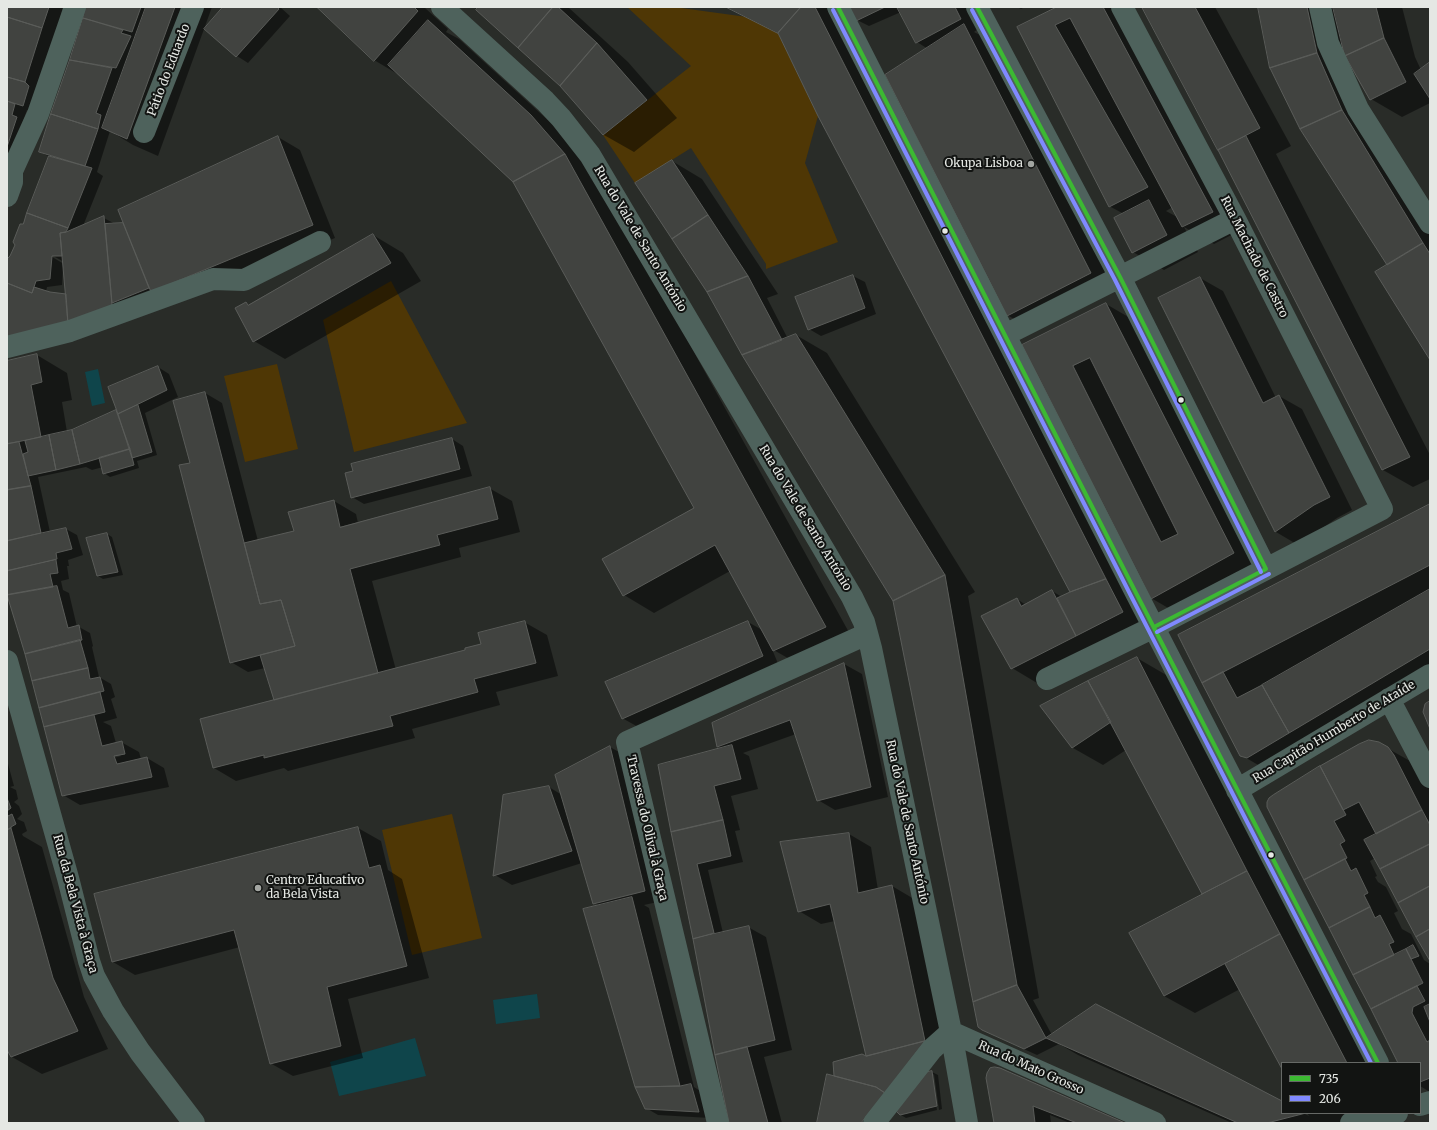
<!DOCTYPE html>
<meta charset="utf-8">
<style>
body{margin:0}
#map{position:relative;width:1437px;height:1130px;overflow:hidden;background:#292c28;font-family:Merriweather,serif}
canvas{display:block}
.frame{position:absolute;inset:0;border:8px solid #e5e8e4;pointer-events:none}
.legend{position:absolute;left:1281px;top:1062px;width:140px;height:52px;box-sizing:border-box;background:#121412;border:1px solid #666966;margin:0;padding:5px 7px;list-style:none;font-size:12px;color:#e5e8e4}
.legend li{display:flex;align-items:center;gap:8px;height:20px}
.legend b{width:20px;border:1px solid #666966}
</style>
<div id="map">
<canvas width="1437" height="1130"></canvas>
<div class="frame"></div>
<ul class="legend">
<li><b style="height:5px;background:#3cb932"></b>735</li>
<li><b style="height:5px;background:#8089ff"></b>206</li>
</ul>
</div>
<script>
const ctx = document.querySelector('canvas').getContext('2d');
ctx.lineJoin = 'round';
function fillPath(path, color) { ctx.fillStyle = color; ctx.fill(path, 'evenodd'); }
function trace(path, color, width, dash) { ctx.strokeStyle = color; ctx.lineWidth = width; ctx.lineCap = dash ? 'butt' : 'round'; ctx.setLineDash(dash || []); ctx.stroke(path); }
function write(font, color, halo, rows, align = 'center') {
  ctx.font = font + ' Merriweather,serif'; ctx.lineWidth = 4; ctx.setLineDash([]); ctx.textBaseline = 'middle'; ctx.strokeStyle = halo; ctx.fillStyle = color; for (const [text, x, y, turn = 0] of rows) {
    ctx.save(); ctx.translate(x, y); ctx.rotate((+turn || 0) * Math.PI / 180); ctx.textAlign = isNaN(turn) ? turn : align; if (halo) ctx.strokeText(text, 0, 0); ctx.fillText(text, 0, 0); ctx.restore();
  }
}
fillPath(new Path2D(`
 M627 7H674L747 17 778 33 818 116 805 163 838 242 766 269V264L691 148 635 183 603 135 691 66Z
 M391 281 467 423 354 452 323 320Z
 M277 364 298 449 245 462 224 376Z
 M452 814 482 938 412 955 382 830Z`), '#4f3705');
fillPath(new Path2D(`
 M98 369 105 403 92 406 85 372Z
 M537 994 540 1018 496 1024 493 1000Z
 M415 1038 426 1076 339 1096 330 1062Z`), '#0f454b');
fillPath(new Path2D(`
 M7 7H63L35 112 27 110 7 166Z
 M87 7H212L158 156 133 145 110 131 97 172 103 176 83 226 104 218 115 224H123L125 225 278 137 300 150 335 238 174 304 80 330 7 262 11 257 50 157 40 152ZM48 253 64 262V264L47 254ZM63 267 67 295 46 292 47 287 62 285Z
 M225 7H280L290 16 248 63 237 56 205 29Z
 M319 7H424L448 29 446 32 459 39 562 133 595 173 856 645 805 668 772 649 779 666 640 728 622 718 748 622 764 631 730 571 654 613 624 595 696 509 514 182 401 76 374 60Z
 M474 7H568L628 62 677 118 634 152 604 135 560 85Z
 M725 7H826L832 11 1153 630 1042 686 1012 668 1017 599 1026 605 1052 591 1062 597 1071 592 780 34Z
 M851 7H967L978 29 974 32 986 38 1113 286 1030 328 1007 315 928 49 917 42 901 12 869 26 857 20Z
 M1017 7H1025L1021 9Z
 M1060 7H1123L1243 229 1214 244 1184 227 1198 252 1164 270 1133 252 1124 214 1109 206 1018 28ZM1173 207 1179 218 1166 211Z
 M1143 7H1215L1291 146 1276 154 1430 455V479L1413 487 1383 470 1219 150Z
 M1259 7H1402L1415 57 1421 70 1430 63V103L1402 117 1371 99 1343 43 1341 44 1347 71 1430 222V358L1389 265Z
 M672 161 702 179 778 294 767 298 788 339 796 335 827 353 975 592 968 596 1039 998 1033 1000 1052 1035 1282 1102V1113H1303L1309 1116 1307 1113H1393L1368 1123H1232L1078 1055 1059 1044 1037 1055 995 1036 983 1029 894 601Z
 M373 235 403 253 421 281 285 359 254 341 246 303 250 305Z
 M853 276 865 282 876 314 821 336 809 329Z
 M1200 278 1223 291 1276 398 1279 396 1302 409 1352 510 1337 518 1298 545 1276 532 1159 298Z
 M1106 304 1137 322 1264 571 1182 616 1151 598 1023 345Z
 M37 355 67 373 72 400 62 402 67 432 117 411 158 367 169 374 178 397 145 413 157 455 137 461 139 468 110 477 104 473 103 467 92 470 86 467 38 477 50 532 66 529 77 535 83 555 68 560 69 566H67L69 579 61 581 63 590 69 593 77 627H79L90 633 93 646 92 647 99 677 111 684 115 697 111 699 117 718 103 722 111 726 116 743 121 742 139 752 141 759 147 758 164 768 169 787 80 805 63 795 33 681 7 590V362ZM119 754 121 756 110 759 109 757Z
 M205 393 222 403 258 541 295 532 334 501 356 514 358 523 489 488 512 501 520 532 459 548 461 557 372 581 396 670 466 651 482 645 524 622 547 635 558 676 496 692 500 705 412 729 415 738 288 771 284 768 236 781 214 768 275 701 265 668 248 672 231 662 191 464Z
 M452 439 463 446 472 476 364 504 352 497Z
 M1430 505V684L1272 773 1241 755 1180 636Z
 M107 534 112 537 123 575 103 579 98 576Z
 M1137 658 1168 676 1367 1063H1282V1067L1240 989 1195 1013 1164 996 1204 895 1126 750 1103 765 1073 748Z
 M844 664 862 674 888 797 835 810 818 800 796 734 743 753 749 756 758 789 731 796 740 830 735 831 743 862 708 870 723 933 748 927 766 937 792 1050 764 1057 782 1123H730L659 765 722 749 717 746 713 723Z
 M1378 743 1410 761 1430 785V958L1375 858 1370 861 1377 876 1375 877 1378 882 1386 887 1398 911 1394 913 1402 929 1411 934 1424 960 1430 964V1092L1420 1086V1063H1400L1268 807ZM1372 835V837L1366 840 1364 839Z
 M610 747 628 757 662 901 644 905 649 908 694 1087 702 1092 710 1118 658 1115 646 1108 600 906 594 903 582 863 512 885 495 875 549 787 562 795 556 775Z
 M7 760 14 786 10 787 16 790 18 799 14 802 19 806 22 814 17 819 24 822 27 831 22 834 23 836 42 847 84 997 108 1049 42 1074 12 1057 7 1048Z
 M358 828 381 841 388 870 402 879 429 978 348 999 363 1058 293 1076 270 1063 240 947 135 975 113 962Z
 M849 834 871 847 878 890 892 886 914 899 947 1053 928 1058 878 1123H818L836 1078 867 1058 835 921 821 924 799 911Z
 M932 1072 938 1075 942 1109 939 1110 934 1074 932 1075 937 1110 906 1118 901 1115Z
 M987 1078 1123 1123H1070L1050 1115 1051 1123H995Z`), '#0007');
const building = new Path2D(`
 M7 7H49L42 28 7 17Z
 M86 7H141L132 32 83 18Z
 M146 7H175L127 139 102 128Z
 M223 7H277L279 9 236 57 204 29Z
 M317 7H414L418 11 374 61Z
 M478 7H553L518 48 476 10Z
 M553 7H558L597 43 560 86 518 48Z
 M726 7H801L778 33Z
 M801 7H815L1106 579 1070 592 818 116 778 33Z
 M850 7H885L856 21Z
 M897 7H955L961 19 916 43Z
 M1057 7H1103L1213 212 1182 227 1070 18 1055 25 1148 187 1109 207 1017 27Z
 M1142 7H1195L1260 128 1218 150Z
 M1258 7H1307L1317 53 1270 68Z
 M1333 7H1376L1384 38 1345 56Z
 M7 17 42 28 25 82 7 77Z
 M83 18 123 30 121 33 131 36 116 68 70 60Z
 M428 20 531 115 565 154 513 182 388 65Z
 M964 24 1091 273 1007 316 885 75Z
 M1384 38 1406 82 1370 100 1345 56Z
 M597 43 647 100 603 135 560 86Z
 M1317 53 1342 110 1300 129 1270 68Z
 M70 60 112 68 96 113 101 115 98 129 51 114Z
 M1430 62V99L1414 74Z
 M7 77 25 82 29 86 23 106 7 101Z
 M7 101 15 104 12 115 17 117 7 147Z
 M1342 110 1423 243 1387 265 1300 129Z
 M51 114 98 129 85 166 39 152Z
 M278 136 313 225 151 292 118 210Z
 M1246 136 1410 457 1382 470 1218 150Z
 M565 154 826 627 773 651 715 545 623 596 602 559 694 508 513 182Z
 M49 156 92 168 68 228 27 213Z
 M672 160 708 215 672 239 635 183Z
 M1149 200 1167 235 1132 253 1114 218Z
 M27 213 68 228 66 232 60 233 62 256H52L50 279 36 281 32 293 7 283V259L10 256 15 245 13 242 20 224H23Z
 M708 215 748 276 707 292 672 239Z
 M104 216 112 305 68 324 60 233 66 232Z
 M123 223 149 288 112 303 105 224Z
 M373 234 391 263 253 342 235 308 246 302 248 305Z
 M1423 243 1430 254V360L1375 272Z
 M853 275 865 308 808 330 795 297Z
 M748 276 782 340 742 355 707 292Z
 M1200 277 1263 403 1279 395 1330 497 1314 505 1275 532 1158 298Z
 M7 283 32 293 34 287 50 292 66 294 68 324 7 337Z
 M1106 303 1234 553 1151 599 1022 345ZM1090 358 1178 534 1161 542 1073 366Z
 M796 334 945 575 893 601 742 355Z
 M37 354 42 382 31 385 41 437 7 444V361Z
 M158 366 167 390 118 414 108 387Z
 M205 392 260 604 281 600 295 646 230 663 179 465 190 463 173 401Z
 M138 405 152 452 132 458 118 414Z
 M116 410 130 449 80 464 72 430Z
 M72 430 80 464 56 470 49 435Z
 M49 435 56 470 28 476 23 454 28 452 25 441Z
 M452 438 460 469 351 498 345 473 353 471 351 464Z
 M19 442 31 486 7 490V444Z
 M130 449 134 465 103 474 99 458Z
 M31 486 41 533 7 541V490Z
 M490 487 498 519 437 535 440 545 350 569 378 673 274 700 260 655 295 646 281 600 260 604 244 543 294 531 288 512 334 500 340 527Z
 M1430 504V565L1202 683 1178 635Z
 M66 528 72 549 56 553 57 559 7 571V541Z
 M107 533 118 572 97 576 86 538Z
 M56 560 58 573 50 574 53 587 7 595V571Z
 M945 575 1017 985 973 1002 893 601Z
 M1106 579 1123 612 1076 636 1057 598 1070 592Z
 M57 586 68 628 79 625 82 640 25 654 7 595Z
 M1430 589V649L1289 733 1262 685Z
 M1052 590 1076 636 1011 669 981 616 1017 598 1021 606Z
 M525 621 536 663 474 679 478 692 390 716 393 726 264 758V755L213 768 200 719 465 650V648L481 644 478 633Z
 M748 621 763 656 622 719 605 682Z
 M80 640 88 668 32 681 25 654Z
 M1137 657 1247 871 1202 894 1088 681Z
 M844 663 871 787 817 801 790 720 717 747 712 723Z
 M88 668 90 679 100 677 104 691 39 708 32 681Z
 M1223 672 1237 698 1262 685 1289 733 1247 758 1240 756 1202 683Z
 M1088 681 1111 722 1072 748 1040 706Z
 M100 692 105 712 44 727 39 708Z
 M1430 701V729L1423 712 1425 704Z
 M94 715 102 746 122 741 125 754 114 756 117 764 147 757 152 777 62 796 44 727Z
 M1369 740 1379 742 1388 747 1394 755 1422 810 1376 834 1359 802 1343 810 1320 766 1359 744Z
 M732 745 741 779 714 786 723 820 671 832 658 765Z
 M610 746 645 891 593 904 555 775Z
 M1320 766 1346 815 1334 821 1345 841 1340 844 1347 858 1304 880 1267 807V802L1269 798 1273 795Z
 M549 786 572 851 493 876 503 795Z
 M7 798 11 808 7 811Z
 M1422 810 1430 825V844L1380 869 1364 840Z
 M7 813 8 816 12 814 16 824 11 827V828L7 830Z
 M723 820 731 856 697 864 714 933 693 939 671 832Z
 M358 827 369 868 380 865 407 966 327 987 341 1046 270 1064 234 930 112 962 94 894Z
 M11 828 53 978 78 1031 11 1057 7 1050V830Z
 M849 833 858 893 892 885 925 1041 866 1056 830 904 798 912 780 842Z
 M1430 844V886L1398 903 1380 869Z
 M1345 859 1351 871 1356 868 1368 893 1364 895 1370 907 1329 928 1304 880Z
 M1247 871 1280 934 1164 996 1129 933Z
 M1430 886V929L1416 937 1398 903Z
 M632 897 680 1086 635 1087 583 909Z
 M1370 907 1375 918 1380 915 1394 942 1389 944 1394 955 1353 975 1329 928Z
 M749 926 775 1040 715 1055 693 939Z
 M1430 929V961L1416 937Z
 M1280 934 1347 1063H1282V1069L1225 964Z
 M1413 945 1419 956 1411 959 1406 949Z
 M1406 949 1423 983 1371 1009 1353 975Z
 M1017 985 1046 1038 1024 1049 982 1030 978 1027 973 1002Z
 M1417 986 1425 1001 1413 1007 1412 1013 1427 1042 1430 1040V1078L1420 1082V1063H1398L1371 1009Z
 M1096 1004 1282 1101V1113H1306L1267 1123H1238L1046 1038Z
 M1430 1004V1022L1424 1007Z
 M925 1041 885 1093 876 1087 834 1076 833 1062 862 1054 866 1056Z
 M747 1047 768 1123H729L715 1055Z
 M995 1067 1000 1068 1125 1123H1077L1033 1106 1035 1123H994L986 1078 987 1073 990 1068Z
 M932 1071 937 1106 900 1115 896 1111 927 1072Z
 M827 1074 876 1087 885 1093 861 1123H817Z
 M691 1084 699 1112 645 1109 635 1087 680 1086Z`);
fillPath(building, '#414340');
trace(building, '#5a5c59', 1);
trace(new Path2D(`
 M442 7 545 101 561 118 590 155 852 597 864 622 871 648 951 1032 967 1123
 M838 7 1134 589 1378 1063
 M977 7 1120 277 1266 569
 M1320 7 1328 43 1358 109 1430 223
 M144 132 193 7
 M7 196 12 182V171L38 114 75 7
 M1005 335 1235 219
 M7 347 70 331 213 279 244 280 320 242
 M7 661 68 878 89 961 94 976 113 1011 140 1052 194 1123
 M1047 679 1154 627 1382 509 1235 219 1122 7
 M1389 699 1430 777
 M1237 790 1430 675
 M951 1032 1155 1123
 M1420 1105 1430 1102
 M718 1123 627 742 867 634
 M874 1123 932 1049 951 1032
 M1351 1123 1397 1113`), '#4e625c', 22);
trace(new Path2D(`
 M838 7 1134 589 1378 1063
 M977 7 1120 277 1266 569
 M1154 627 1266 569`), '#3cb932', 4);
trace(new Path2D(`
 M833 10 1129 592 1371 1063
 M972 10 1115 280 1261 572
 M1157 632 1269 574`), '#8089ff', 4);
for (const [x, y, r, color] of [
 [1031,164,4,"#a3a6a2"],
 [945,231,3.5,"#e5e8e4"],
 [1181,400,3.5,"#e5e8e4"],
 [1271,855,3.5,"#e5e8e4"],
 [258,888,4,"#a3a6a2"]
]) { const dot = new Path2D(); dot.arc(x, y, r, 0, 2 * Math.PI); ctx.fillStyle = color; ctx.fill(dot); trace(dot, '#121412', 1.5); }
write('12px', '#e5e8e4', '#121412', [
 ["Pátio do Eduardo",169,70,-69],
 ["Rua do Vale de Santo António",640,239,59],
 ["Rua Machado de Castro",1254,257,63],
 ["Rua do Vale de Santo António",805,518,59],
 ["Rua Capitão Humberto de Ataíde",1334,732,-31],
 ["Rua do Vale de Santo António",907,822,78],
 ["Travessa do Olival à Graça",647,828,77],
 ["Rua da Bela Vista à Graça",75,904,75],
 ["Rua do Mato Grosso",1031,1068,24]
]);
write('12px', '#e5e8e4', '#121412', [
 ["Okupa Lisboa",1023,164],
 ["Centro Educativo",266,881,"left"],
 ["da Bela Vista",266,895,"left"]
], 'right');
</script>
